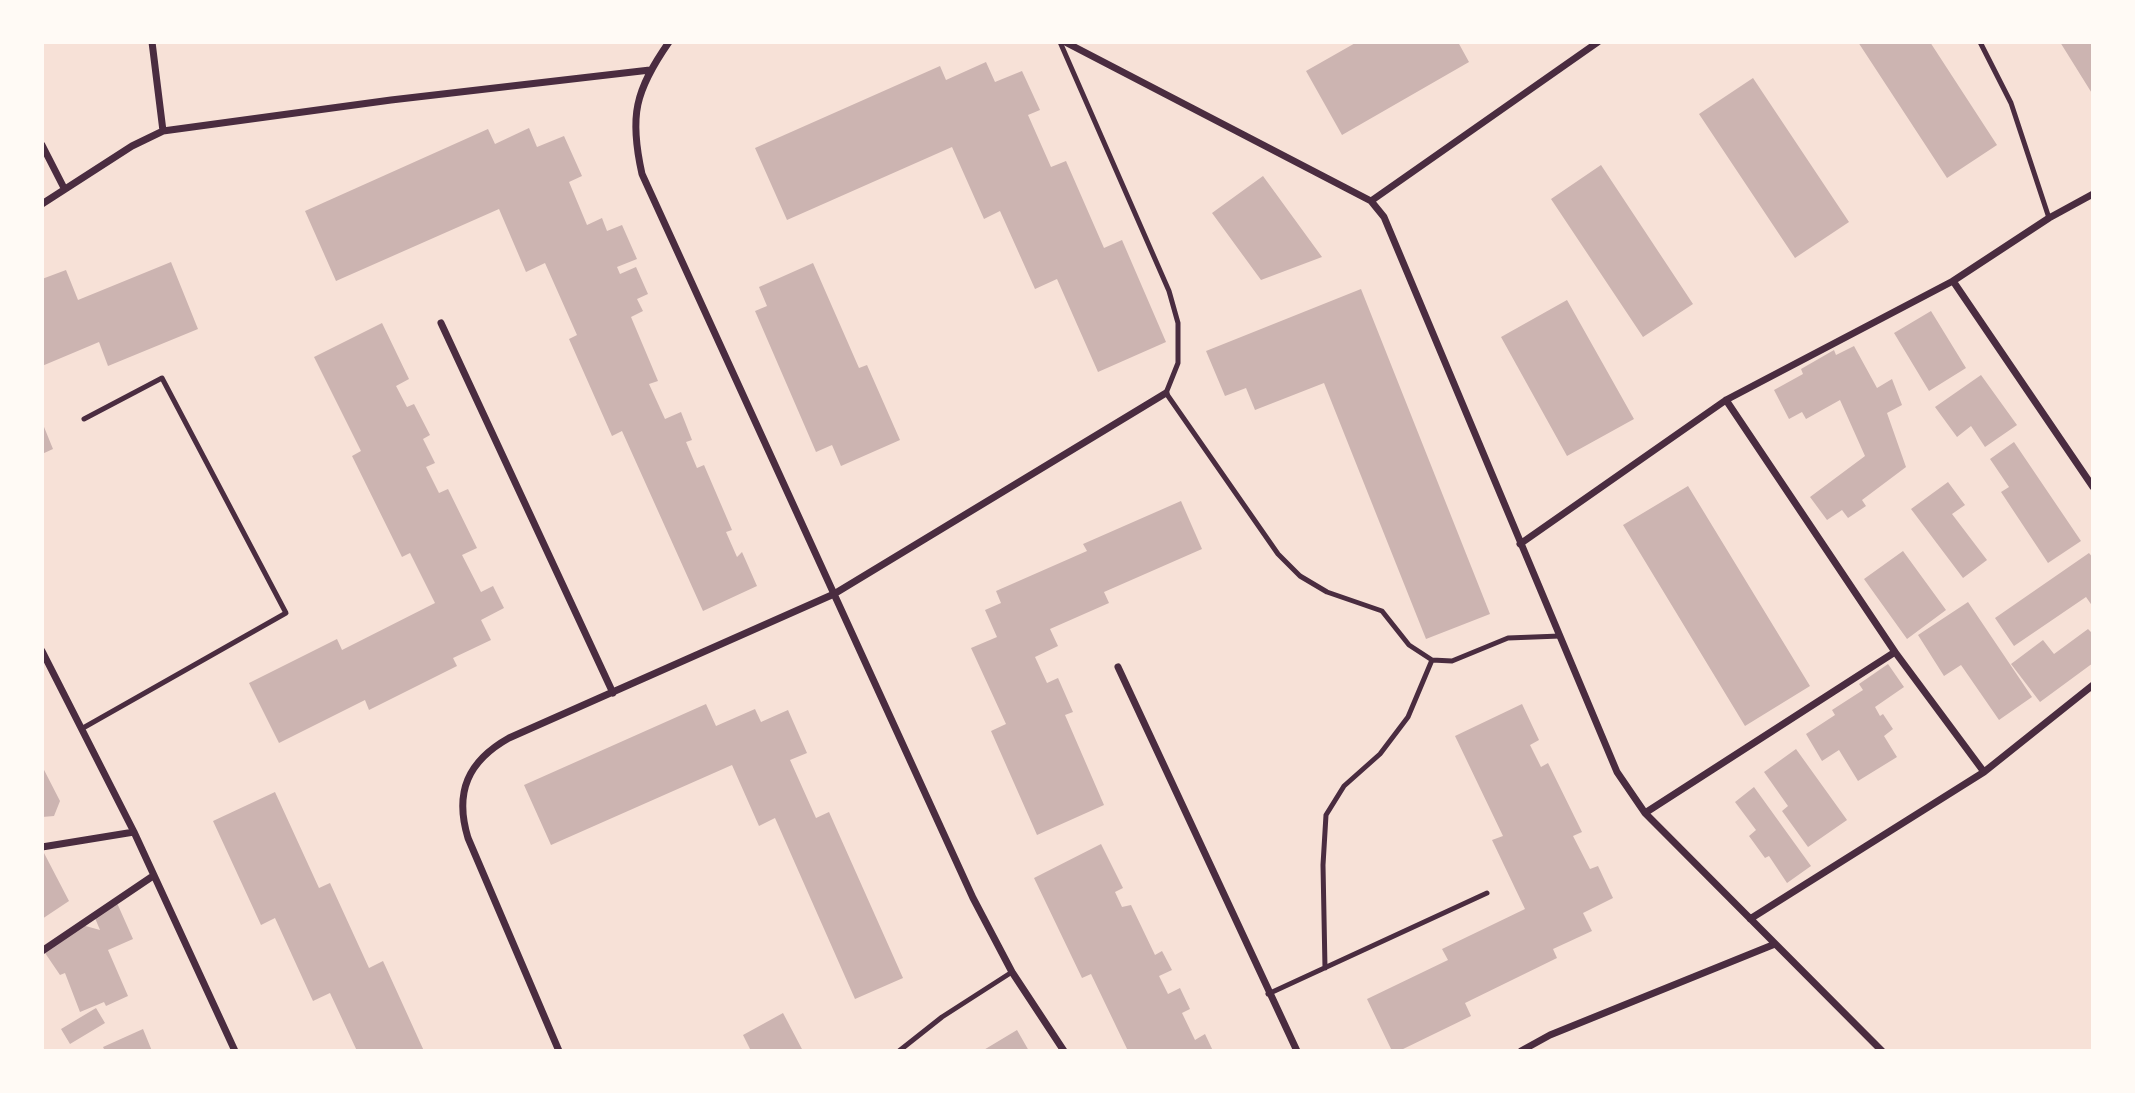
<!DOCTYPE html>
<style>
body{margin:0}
#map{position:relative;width:2135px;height:1093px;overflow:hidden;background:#f7e1d7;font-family:"PT Sans",sans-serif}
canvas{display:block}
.frame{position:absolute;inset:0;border:44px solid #fffaf5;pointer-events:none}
</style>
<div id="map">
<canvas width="2135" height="1093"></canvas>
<div class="frame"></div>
</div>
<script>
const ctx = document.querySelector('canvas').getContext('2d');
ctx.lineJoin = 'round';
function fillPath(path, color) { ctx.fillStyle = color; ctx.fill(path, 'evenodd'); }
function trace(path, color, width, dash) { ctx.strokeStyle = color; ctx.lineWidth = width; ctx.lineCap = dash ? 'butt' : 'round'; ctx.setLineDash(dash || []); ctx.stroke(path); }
fillPath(new Path2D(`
 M1357 42H1458L1469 62 1342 135 1306 71Z
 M1858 42H1930L1997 145 1947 178Z
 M2060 42H2093V95Z
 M986 62 995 82 1022 71 1040 110 1028 115 1051 167 1066 161 1104 248 1122 240 1166 342 1098 372 1057 279 1035 289 1000 211 984 219 952 147 787 220 755 148 940 66 946 80Z
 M1753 78 1849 222 1795 258 1699 114Z
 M529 128 537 147 564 136 582 176 569 182 587 225 602 218 607 231 622 225 637 259 617 267 620 274 636 267 648 294 637 299 643 311 631 317 658 381 649 384 665 419 681 412 692 440 686 442 697 468 704 465 732 530 726 532 737 557 742 552 757 586 703 611 622 431 612 436 569 339 577 335 545 263 526 272 499 209 336 281 305 211 488 129 495 144Z
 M1601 165 1693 304 1643 337 1551 199Z
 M1263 176 1322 257 1261 280 1212 213Z
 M171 262 198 329 108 366 99 342 42 366V279L66 270 78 300Z
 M813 263 859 368 867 365 900 440 841 466 832 445 816 452 755 311 767 306 759 287Z
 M1361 289 1490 614 1426 639 1324 383 1255 410 1246 388 1225 396 1206 351Z
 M1567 300 1634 419 1567 456 1501 337Z
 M1931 311 1966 368 1929 391 1894 333Z
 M382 323 409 379 396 386 407 407 414 404 430 435 423 439 435 463 426 467 439 493 448 489 477 548 462 555 481 592 493 586 504 608 481 620 491 640 453 658 457 666 369 710 365 700 279 743 249 683 337 639 342 650 435 603 410 553 402 557 352 456 361 451 314 357Z
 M1854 346 1877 388 1892 379 1902 405 1887 413 1906 467 1862 500 1866 506 1848 518 1842 510 1827 520 1810 497 1865 456 1840 400 1806 419 1802 412 1789 419 1774 390 1803 374 1801 369 1834 350 1836 355Z
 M1981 375 2017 425 1985 447 1971 426 1957 437 1935 407Z
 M42 422 53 449 42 454Z
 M2014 442 2081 541 2048 563 2001 492 2009 487 1990 459Z
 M1948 482 1965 505 1952 514 1987 560 1963 578 1911 509Z
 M1688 486 1810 686 1745 726 1623 525Z
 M1181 501 1202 549 1104 592 1109 603 1050 629 1058 646 1035 657 1047 683 1058 678 1073 712 1065 715 1104 805 1037 835 991 731 1006 724 971 648 997 637 985 610 1001 603 996 591 1087 551 1083 544Z
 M1903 551 1946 610 1907 639 1864 579Z
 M2089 553 2093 558V607L2086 597 2014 646 1995 618Z
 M1968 602 2032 697 1999 720 1961 665 1944 676 1918 635Z
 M2088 629 2091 632 2093 631V663L2040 702 2011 664 2043 640 2054 654Z
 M1888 664 1904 687 1875 707 1880 716 1883 714 1893 729 1884 736 1897 757 1858 781 1839 750 1822 761 1806 734 1835 715 1832 710 1863 690 1859 684Z
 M706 704 716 726 755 709 761 722 788 710 807 753 790 760 816 818 829 812 903 978 855 999 775 818 759 826 732 765 551 845 524 785Z
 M1522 704 1539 740 1530 745 1541 767 1548 763 1582 832 1573 836 1590 869 1598 866 1613 898 1583 913 1592 931 1553 949 1557 958 1465 1003 1471 1016 1399 1051H1392L1367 999 1448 960 1442 949 1525 909 1492 840 1503 836 1455 736Z
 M1796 749 1847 820 1808 847 1782 811 1788 806 1764 772Z
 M42 766 60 801 54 816 42 817Z
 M1754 787 1811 866 1787 883 1769 856 1765 858 1749 836 1756 830 1735 802Z
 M275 792 319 888 330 883 369 968 383 961 424 1051H357L330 993 313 1001 275 918 261 925 213 821Z
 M1101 844 1123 888 1115 892 1122 907 1131 905 1155 955 1162 951 1172 970 1159 976 1168 994 1180 988 1190 1009 1182 1013 1195 1040 1205 1034 1213 1051H1128L1091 974 1082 978 1034 878Z
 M42 853H44L69 901 42 919Z
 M117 903 133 939 108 950 128 996 106 1006 104 1002 80 1012 65 973 60 975 43 950 82 925 100 930 95 918Z
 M96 1008 105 1023 70 1044 61 1029Z
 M783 1013 803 1051H751L743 1035Z
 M143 1029 152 1051H105L103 1047Z
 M1017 1030 1029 1051H982Z`), '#ccb4b1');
trace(new Path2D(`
 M1060 42 1169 291 1178 323V363L1166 393 1278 554 1300 576 1327 592 1382 611 1409 645 1432 660 1452 661 1508 638 1560 636
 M1980 42 2011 103 2049 218
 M83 728 286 613 162 378 84 419
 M1325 968 1323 865 1326 815 1344 786 1380 754 1408 717 1432 660
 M1268 994 1487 893
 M899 1051 942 1017 1012 972`), '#4a2c40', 5);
trace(new Path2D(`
 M152 42 163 131
 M669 42C635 91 629 116 642 174L973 898 1012 972 1064 1051
 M1065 42 1371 201 1384 217 1617 772 1645 813 1882 1051
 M42 145 64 188
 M1371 201 1598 42
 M42 204 132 146 163 131 391 100 650 70
 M1953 281 2093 487
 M441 323 613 693
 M1726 400 1895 652 1984 772
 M1520 544 1726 400 1953 281 2049 218 2093 194
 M42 651 134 832 235 1051
 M1118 667 1297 1051
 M1645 813 1895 652
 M42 847 134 832
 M1750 919 1984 772 2093 685
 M42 951 153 876
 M559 1051 468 838C454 792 468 761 509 738L834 594 1166 393
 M1521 1051 1550 1035 1775 944`), '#4a2c40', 7);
</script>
